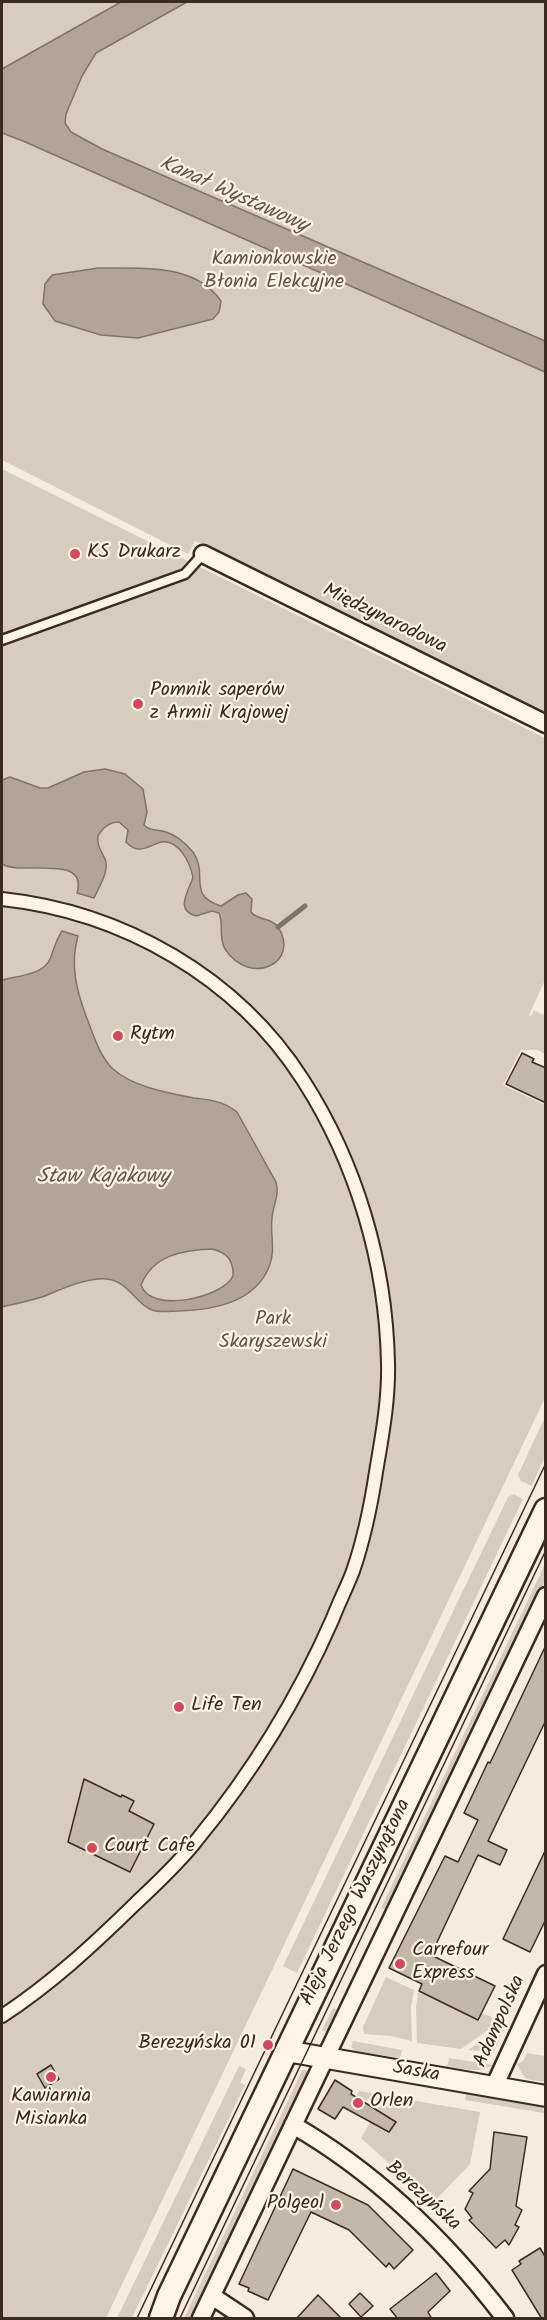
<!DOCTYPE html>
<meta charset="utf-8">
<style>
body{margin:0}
#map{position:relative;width:547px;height:2320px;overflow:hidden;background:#f4eddd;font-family:Kalam,sans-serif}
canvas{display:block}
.frame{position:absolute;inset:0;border:3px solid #3b2a1e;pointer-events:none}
</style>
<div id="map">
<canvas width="547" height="2320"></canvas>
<div class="frame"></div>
</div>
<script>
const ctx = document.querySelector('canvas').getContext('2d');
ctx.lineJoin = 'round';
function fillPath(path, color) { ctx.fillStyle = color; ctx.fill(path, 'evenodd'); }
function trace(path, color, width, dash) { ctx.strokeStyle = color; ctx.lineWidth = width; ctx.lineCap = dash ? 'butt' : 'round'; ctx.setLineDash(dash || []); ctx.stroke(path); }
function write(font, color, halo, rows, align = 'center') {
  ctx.font = font + ' Kalam,sans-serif'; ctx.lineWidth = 4.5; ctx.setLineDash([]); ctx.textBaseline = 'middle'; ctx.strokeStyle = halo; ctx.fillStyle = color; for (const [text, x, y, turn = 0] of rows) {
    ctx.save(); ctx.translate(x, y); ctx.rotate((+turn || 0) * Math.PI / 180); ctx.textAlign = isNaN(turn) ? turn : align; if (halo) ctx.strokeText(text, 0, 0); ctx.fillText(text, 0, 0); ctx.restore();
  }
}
fillPath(new Path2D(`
 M2 2H545V714L195 541 188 554 2 460Z
 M2 469 545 738V980L529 1015 531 1016 534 1010 543 1015 545 1011V1054L538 1050H521L503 1085 545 1105V1398L106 2318H2Z
 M545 1417V1456L532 1486 521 1481 518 1475Z
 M514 1494 523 1499 297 1973 283 1966 508 1497Z
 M545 1564V1580L388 1911 381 1908Z
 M386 1977 414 1990 411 2007 412 2041 391 2036 364 2034 363 2027Z
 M418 1992 478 2019 482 2013 501 2021 461 2049 417 2043 416 2008Z
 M333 2008 339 2011 329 2033 322 2030Z
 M506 2024 494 2052 468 2050Z
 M353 2041 402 2050 400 2058 356 2051 351 2047Z
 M527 2053 545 2056V2082C525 2079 526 2082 517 2064L523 2061Z
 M449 2058 493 2065C479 2074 463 2069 447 2066Z
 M239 2066 246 2069 240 2083 245 2085 132 2318H117Z
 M303 2069 307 2071 308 2076 193 2318H184Z
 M359 2091 480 2112 470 2164 433 2203 361 2138 381 2104 368 2099 366 2101 357 2095Z
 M466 2094 543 2107 544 2113 465 2100Z`), '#d6cdbd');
const water = new Path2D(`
 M121 2H187L96 53 82 76 66 114 65 123 71 132 102 149 545 341V372L23 141 2 133V69Z
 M98 268C140 269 194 262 221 301L219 312 213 319 138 338 101 335 55 321 43 304 45 284 52 275Z
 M105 769 125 774 143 789 147 812 144 825C151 832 158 829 166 832 176 835 187 845 193 852 209 875 186 895 221 906L238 895 246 893 252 899 251 912C258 921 271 917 278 927 301 962 251 988 225 949 218 937 224 924 219 913L212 911 196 916C174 910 189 891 193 877 190 863 179 839 161 842 153 844 146 850 138 849 134 849 129 845 126 842L128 830 119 822C109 822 103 827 98 836 97 847 101 850 105 859 110 870 99 887 94 898L77 893C89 853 21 876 2 864V780L10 777 40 788H48L84 772Z
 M62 931 78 936C70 964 76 989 86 1016 93 1033 99 1056 113 1069 133 1087 168 1093 194 1098 211 1100 223 1101 237 1112L276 1182C280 1194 273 1205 272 1218 270 1235 276 1251 269 1267 254 1303 213 1310 179 1311 171 1311 160 1313 152 1310 133 1303 128 1276 98 1279 78 1281 60 1290 42 1297 29 1301 15 1304 2 1307V980C16 976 44 975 50 959 54 949 56 940 62 931ZM212 1249C226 1252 234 1261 233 1276 223 1298 150 1314 141 1285 153 1255 183 1250 212 1249Z`);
fillPath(water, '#b0a596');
trace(water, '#817466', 1.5);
trace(new Path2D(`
 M278 927 305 906`), '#817466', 5);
const building = new Path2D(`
 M522 1053 534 1059 532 1062 546 1068V1103L506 1084Z
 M546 1645V1720L488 1841 507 1850 500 1865 478 1855 431 1955 495 1986 478 2020 419 1991 422 1984 389 1968 445 1856 458 1862 478 1820 464 1813 488 1762 490 1763Z
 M84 1779 121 1797 122 1795 134 1801 129 1811 154 1824 130 1872 68 1842Z
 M546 1849V1919L530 1952 503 1939Z
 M51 2065 59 2079 45 2088 37 2074Z
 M335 2080 352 2091 351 2094 396 2122 389 2132 343 2107 335 2119 318 2109Z
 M494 2132 527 2137 516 2206 522 2210 515 2225 519 2227 509 2245 505 2240 496 2248 469 2220 472 2218 465 2209 473 2193 469 2191 490 2169Z
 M293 2169 368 2205 413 2250 394 2269 389 2263 386 2267 349 2230 311 2212 268 2300 248 2291 249 2288 239 2284Z
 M540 2248 546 2258V2319H542L512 2270 521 2264 519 2261Z
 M436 2273 450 2291 428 2312 432 2319H398L390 2309Z
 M360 2293 373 2306 361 2317 349 2304Z
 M318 2295 342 2319H296Z`);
fillPath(building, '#c3b9aa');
trace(building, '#3b2a1e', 1.5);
const service = new Path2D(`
 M2 640 185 574 203 554`);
const pedestrian = new Path2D(`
 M2 899C123 912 237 977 303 1080 357 1164 386 1264 388 1363 389 1400 382 1436 376 1472 371 1505 364 1539 353 1571 347 1587 339 1602 333 1618 298 1698 252 1773 196 1841 178 1864 156 1884 135 1904 93 1945 51 1984 2 2016`);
const minor = new Path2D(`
 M203 554 546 724
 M494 2087 546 1974
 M293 2125C378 2174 446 2241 505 2318
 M212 2296 245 2318
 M201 2318 546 1596`);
const tertiary = new Path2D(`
 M286 2051 546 2096`);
const secondary = new Path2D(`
 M161 2318 169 2296 546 1510`);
trace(service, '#3b2a1e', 13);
trace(pedestrian, '#3b2a1e', 16);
trace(minor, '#3b2a1e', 21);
trace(tertiary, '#3b2a1e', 24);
trace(secondary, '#3b2a1e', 27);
trace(service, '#fcf5e5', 8);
trace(pedestrian, '#fcf5e5', 12);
trace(minor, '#fcf5e5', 16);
trace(tertiary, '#fcf5e5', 20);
trace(secondary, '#fcf5e5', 22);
trace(new Path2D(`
 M137 2318 546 1463
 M180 2318 546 1550`), '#3b2a1e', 1.5);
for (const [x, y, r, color] of [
 [75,554,6,"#d1495b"],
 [138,704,6,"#d1495b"],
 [118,1036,6,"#d1495b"],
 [179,1707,6,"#d1495b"],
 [92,1848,6,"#d1495b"],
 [400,1964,6,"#d1495b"],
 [268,2045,6,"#d1495b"],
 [51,2077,6,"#d1495b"],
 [358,2103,6,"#d1495b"],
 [336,2205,6,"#d1495b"]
]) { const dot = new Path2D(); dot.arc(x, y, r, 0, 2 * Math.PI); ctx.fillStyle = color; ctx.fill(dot); trace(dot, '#fcf5e5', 2); }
write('20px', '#625346', '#fcf5e5', [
 ["Kamionkowskie",274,261],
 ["Błonia Elekcyjne",274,284],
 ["Park",273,1321],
 ["Skaryszewski",273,1344]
]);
write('20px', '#3b2a1e', '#fcf5e5', [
 ["KS Drukarz",87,554],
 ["Pomnik saperów",150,692],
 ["z Armii Krajowej",150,715],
 ["Rytm",130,1036],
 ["Life Ten",191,1707],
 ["Court Cafe",104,1848],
 ["Carrefour",412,1952],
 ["Express",412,1975],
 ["Berezyńska 01",256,2045,"right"],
 ["Kawiarnia",51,2098,"center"],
 ["Misianka",51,2121,"center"],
 ["Orlen",370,2103],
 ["Polgeol",324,2205,"right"]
], 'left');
write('20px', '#3b2a1e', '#fcf5e5', [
 ["Międzynarodowa",384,620,26],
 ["Aleja Jerzego Waszyngtona",357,1903,-64],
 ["Adampolska",501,2022,-66],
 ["Saska",416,2073,10],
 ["Berezyńska",422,2197,42]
]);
write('italic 21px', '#645548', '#fcf5e5', [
 ["Kanał Wystawowy",233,196,24],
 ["Staw Kajakowy",103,1178]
]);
</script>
